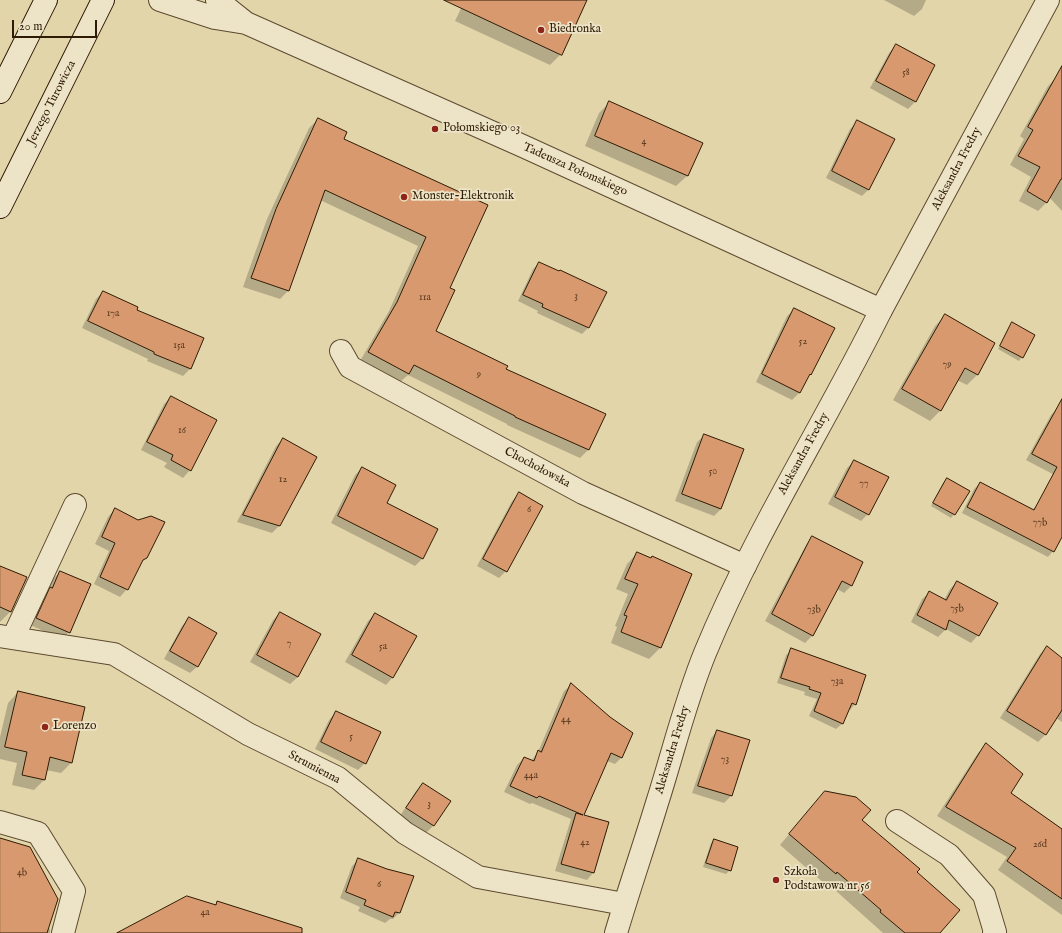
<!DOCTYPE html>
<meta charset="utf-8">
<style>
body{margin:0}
#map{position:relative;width:1062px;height:933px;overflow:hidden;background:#e3d5aa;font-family:"IM FELL English",serif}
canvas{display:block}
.scale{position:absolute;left:12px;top:20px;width:85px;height:18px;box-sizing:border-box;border:2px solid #2f1b05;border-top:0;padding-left:5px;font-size:12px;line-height:14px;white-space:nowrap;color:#2f1b05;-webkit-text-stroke:3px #ede4c8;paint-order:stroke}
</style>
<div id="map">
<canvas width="1062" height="933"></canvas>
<div class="scale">20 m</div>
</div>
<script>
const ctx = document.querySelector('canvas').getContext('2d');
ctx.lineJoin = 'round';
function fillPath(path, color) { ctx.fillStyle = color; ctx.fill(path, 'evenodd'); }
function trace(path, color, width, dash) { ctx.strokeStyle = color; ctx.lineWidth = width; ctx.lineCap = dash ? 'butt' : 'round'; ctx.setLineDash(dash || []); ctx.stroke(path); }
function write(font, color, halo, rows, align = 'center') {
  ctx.font = font + ' "IM FELL English",serif'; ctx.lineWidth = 3.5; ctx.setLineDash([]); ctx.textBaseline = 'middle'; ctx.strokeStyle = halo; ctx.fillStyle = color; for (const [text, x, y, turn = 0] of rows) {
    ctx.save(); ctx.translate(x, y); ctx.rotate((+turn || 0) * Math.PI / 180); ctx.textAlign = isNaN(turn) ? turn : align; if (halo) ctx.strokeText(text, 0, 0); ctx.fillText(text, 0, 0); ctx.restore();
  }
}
fillPath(new Path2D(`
 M465 0H586L561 54 550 65 455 21Z
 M884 0H926L922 9 914 16Z
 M896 45 915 102 908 109 870 88 889 53Z
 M1057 77 1062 80V211L1049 197 1047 202 1038 211 1019 201 1031 177 1010 165 1024 139 1020 136 1048 86Z
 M609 103 702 144 687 176 676 186 585 146 599 113Z
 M318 119 343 140 487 206 448 288 435 331 505 370 605 415 588 450 580 458 507 425V424L408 375 400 382 360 361 389 311 418 246 320 200 288 291 280 299 243 287 267 219 309 128Z
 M857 122 869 189 862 196 826 178 850 129Z
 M539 263 605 292 588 328 582 334 537 313 538 311 518 301 533 269Z
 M103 292 136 310 203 338 190 369 183 376 147 361 148 359 82 328 96 299Z
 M795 309 810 374 807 378 799 393 792 400 756 382 787 316Z
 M945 316 978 374 967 385 957 380 941 410 930 421 893 400 935 326Z
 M1012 324 1022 357 1019 361 998 349 1009 327Z
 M171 397 190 470 183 478 164 467 167 463 141 450 164 404Z
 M1057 409 1062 411V479L1026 460 1051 415Z
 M705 435 721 509 714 516 675 501 697 442Z
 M283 439 280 525 272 533 237 522 276 446Z
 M854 461 868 514 861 521 828 504 847 468Z
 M362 468 386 503 437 530 422 559 415 566 331 523 355 475Z
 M947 479 954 514 951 518 931 506 943 483Z
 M980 483 1032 510 1038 504 1062 516V534L1053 551 1048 557 962 513 974 489Z
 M519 494 506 571 499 578 477 566 512 501Z
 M115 509 146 558 140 563 127 589 120 597 94 584 109 551 95 544 108 517Z
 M813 537 861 562 851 586 844 593 837 589 812 636 805 643 765 621 806 545Z
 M637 553 691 574 660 648 649 659 611 643 617 627 615 626 628 594 616 589 627 564Z
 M0 567 10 612 0 622Z
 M60 572 69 632 62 639 30 625 43 596 48 591 53 579Z
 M957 582 978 635 971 643 946 629 938 637 911 622 922 599 930 592 944 600 950 589Z
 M280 613 298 677 290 684 250 662 273 620Z
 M375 614 393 677 386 685 345 662 368 621Z
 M189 618 198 666 190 673 164 659 182 626Z
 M1047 647 1062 660V722L1056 718 1045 735 1038 742 1000 718 1040 654Z
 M792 650 855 704 850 710 848 709 842 724 836 729 809 716 817 699 804 695 805 692 777 683 786 655Z
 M571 685 621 758 615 764 607 761 582 816 607 823 593 873 587 880 555 871 571 819 532 803 530 804 504 792 517 765 524 758 531 761 538 752 564 691Z
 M18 692 71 763 61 773 46 770 44 780 34 790 12 785 17 763 0 759V737L8 703Z
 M336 712 365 763 358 770 315 749 329 720Z
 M717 731 748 741 731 796 724 803 692 793 711 738Z
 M987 744 1009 794 1062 831V915L998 870 1007 857 937 816 978 753Z
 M424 784 449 801 433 826 426 833 400 816 416 791Z
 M826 792 861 820 916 872 939 933H883L826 882 825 884 780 845 815 803Z
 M0 839 48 928 50 929V933H0Z
 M714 840 730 870 726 874 703 867 711 843Z
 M359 859 387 870 399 913 393 919H390L385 923 358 911 360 907 340 898 352 866Z`), '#0003');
const building = new Path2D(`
 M444 0H587L562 55Z
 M896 44 935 65 916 102 876 81Z
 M1062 66V179H1061L1047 203 1027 191 1040 167 1018 156 1033 130 1028 127Z
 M609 101 703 143 688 176 595 136Z
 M318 118 347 132 344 139 488 205 450 288 455 290 436 331 508 366 506 369 606 414 589 450 515 417V416L414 365 409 374 368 352 397 302 426 237 325 190 289 291 251 278 276 209Z
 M857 120 895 139 869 190 832 171Z
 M539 262 559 271 560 270 607 292 589 328 542 307 543 304 523 295Z
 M103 291 138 307 137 310 204 338 191 369 154 354V352L88 321Z
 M794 308 835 328 811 375 810 374 800 393 762 374Z
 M945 314 995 343 978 375 965 368 941 411 902 389Z
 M1012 322 1035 335 1023 358 1000 346Z
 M171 396 217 420 191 471 171 460 173 455 147 442Z
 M1062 399V537L1054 552 967 507 980 482 1034 510 1057 467 1032 454Z
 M704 434 744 449 721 509 682 494Z
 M283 438 317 457 280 526 243 515Z
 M854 460 889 477 869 515 835 497Z
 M362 467 396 485 387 503 438 529 423 559 338 516Z
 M947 478 970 491 955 515 933 503Z
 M519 492 543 506 507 572 483 559Z
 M115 508 138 520 151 516 165 522 147 558 143 560 128 590 100 577 115 543 102 537Z
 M812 536 863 562 852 586 842 581 813 636 772 614Z
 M637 552 651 558 652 556 692 574 661 648 621 632 627 616 624 615 638 584 625 579Z
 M0 566 27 577 11 612 0 607Z
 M60 571 91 584 70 633 36 618 50 587 52 588Z
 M957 581 998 603 979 636 949 620 946 630 917 615 929 591 946 600Z
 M280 612 321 634 298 677 257 655Z
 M375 613 417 636 393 678 352 655Z
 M189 617 217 633 198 667 170 651Z
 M1047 646 1062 658V710L1046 735 1007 711Z
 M791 648 866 675 856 705 852 703 843 724 814 711 821 693 809 689 810 687 781 678Z
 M571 683 610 717 633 733 622 758 611 753 584 815 609 822 594 873 561 864 576 813 583 815 539 796 537 798 510 786 524 757 534 761 538 750 541 752Z
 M18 691 85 707 72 763 50 757 45 780 22 775 27 752 5 747Z
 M336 711 381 732 366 764 321 742Z
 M717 730 750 740 732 796 698 786Z
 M986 743 1023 774 1011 793 1062 829V899L1007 861 1016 848 946 807Z
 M423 783 451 801 434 826 406 808Z
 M825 791 856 797 871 810 862 820 920 869 917 872 960 910 940 933H905L880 912 881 910 837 872 836 874 789 834Z
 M0 838 30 847 58 899 47 933H0Z
 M714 839 738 847 731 871 706 863Z
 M358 858 387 869 414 876 400 913 395 912 393 917 364 905 366 900 346 892Z
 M187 896 216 905 217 901 302 928V933H117Z`);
fillPath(building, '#d7996d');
trace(building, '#2f1b05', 1);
const minor = new Path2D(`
 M881 310 1048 0
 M341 351 350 367 583 493 745 566
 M0 636 114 654 248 734 338 778 405 833 478 877 624 904
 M13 638 75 505
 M897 821 949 855 984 895 995 932 994 933
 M0 822 38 833 74 891 63 933`);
const tertiary = new Path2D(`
 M160 0 215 18 246 23 525 147 881 310C824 425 754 534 705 653 685 702 673 753 657 803 644 846 629 889 616 933
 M217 0 246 23`);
const secondary = new Path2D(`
 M0 92 46 0
 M0 207 103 0`);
trace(minor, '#5c4a2e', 24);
trace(tertiary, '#5c4a2e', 24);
trace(secondary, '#2f1b05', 24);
trace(minor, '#ede4c8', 22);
trace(tertiary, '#ede4c8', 22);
trace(secondary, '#ede4c8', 22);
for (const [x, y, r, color] of [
 [541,30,4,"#8f2418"],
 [435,129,4,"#8f2418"],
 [404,197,4,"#8f2418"],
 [45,727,4,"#8f2418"],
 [776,880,4,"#8f2418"]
]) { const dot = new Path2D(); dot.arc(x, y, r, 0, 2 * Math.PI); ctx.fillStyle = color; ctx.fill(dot); trace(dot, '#ede4c8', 1.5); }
write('10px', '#593a1f', null, [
 ["58",906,73],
 ["4",644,142],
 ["3",576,297],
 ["11a",425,298],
 ["17a",113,314],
 ["52",803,342],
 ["15a",179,346],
 ["79",947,365],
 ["9",479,375],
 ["16",182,431],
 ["50",713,472],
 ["12",283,480],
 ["77",864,484],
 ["6",529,510],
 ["77b",1040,523],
 ["75b",957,609],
 ["73b",814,610],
 ["7",289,644],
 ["5a",383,647],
 ["73a",837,682],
 ["44",566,720],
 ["5",351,737],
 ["73",725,760],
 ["44a",531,776],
 ["3",429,805],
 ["42",585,843],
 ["26d",1040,845],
 ["4b",22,873],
 ["6",379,885],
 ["4a",205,913]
]);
write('12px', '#2f1b05', '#ede4c8', [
 ["Biedronka",549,30],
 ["Połomskiego 03",443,129],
 ["Monster-Elektronik",412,197],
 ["Lorenzo",53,727],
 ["Szkoła",784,873],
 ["Podstawowa nr 56",784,887]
], 'left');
write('12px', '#2f1b05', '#ede4c8', [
 ["Jerzego Turowicza",52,103,-63],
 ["Aleksandra Fredry",957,169,-62],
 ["Tadeusza Połomskiego",575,170,24],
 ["Aleksandra Fredry",804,454,-61],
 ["Chochołowska",537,468,28],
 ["Aleksandra Fredry",673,750,-73],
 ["Strumienna",314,768,28]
]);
</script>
